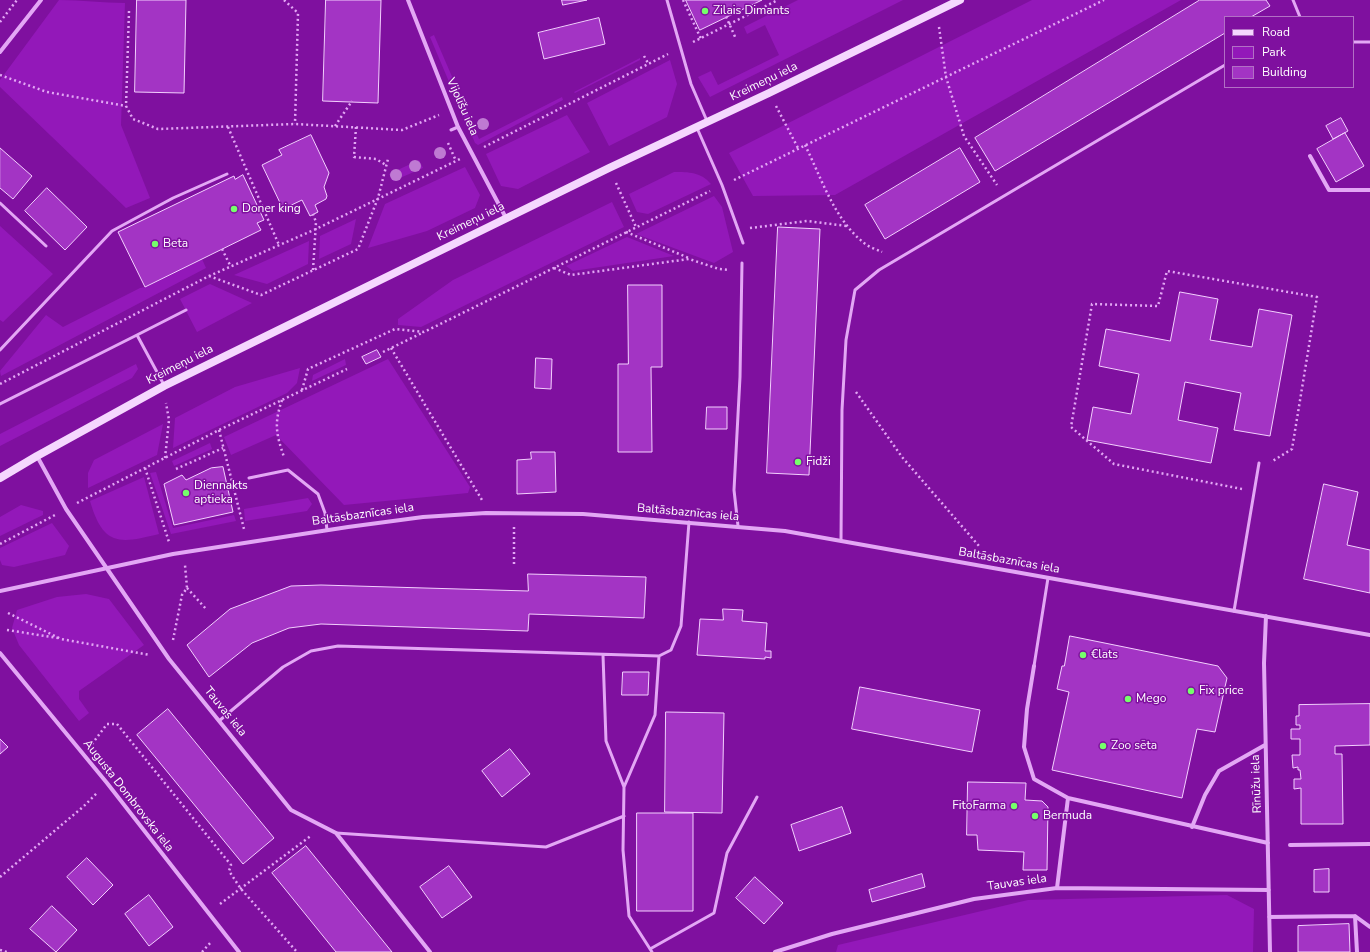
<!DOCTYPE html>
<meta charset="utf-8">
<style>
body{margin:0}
#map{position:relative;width:1370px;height:952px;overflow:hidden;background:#7f109f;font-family:"Nunito Sans",sans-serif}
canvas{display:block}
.legend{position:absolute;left:1224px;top:16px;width:130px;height:72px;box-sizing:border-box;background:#7f109f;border:1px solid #b270c5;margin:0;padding:5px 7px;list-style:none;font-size:12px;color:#fff}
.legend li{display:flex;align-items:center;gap:8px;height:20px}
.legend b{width:20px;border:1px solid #b270c5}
</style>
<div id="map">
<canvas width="1370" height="952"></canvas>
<ul class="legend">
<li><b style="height:5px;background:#f5d7fe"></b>Road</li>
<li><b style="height:11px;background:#9318b9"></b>Park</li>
<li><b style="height:11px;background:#a334c4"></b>Building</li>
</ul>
</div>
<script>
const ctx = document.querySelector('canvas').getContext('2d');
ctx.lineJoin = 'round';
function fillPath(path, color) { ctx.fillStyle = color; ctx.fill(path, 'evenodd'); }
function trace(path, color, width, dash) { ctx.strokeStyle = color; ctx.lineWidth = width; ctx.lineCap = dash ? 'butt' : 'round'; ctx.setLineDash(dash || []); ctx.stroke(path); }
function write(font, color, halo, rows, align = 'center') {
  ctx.font = font + ' "Nunito Sans",sans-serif'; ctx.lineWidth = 3; ctx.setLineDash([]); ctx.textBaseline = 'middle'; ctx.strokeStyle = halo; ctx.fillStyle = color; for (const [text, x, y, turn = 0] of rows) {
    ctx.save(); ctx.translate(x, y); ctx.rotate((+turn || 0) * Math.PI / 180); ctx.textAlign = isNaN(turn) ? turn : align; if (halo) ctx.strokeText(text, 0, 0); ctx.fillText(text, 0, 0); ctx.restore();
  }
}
fillPath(new Path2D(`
 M59 0C82 0 102 3 125 3L121 125 150 198 126 208 0 87V80Z
 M798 0H903L710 97 698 77 711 71 718 85 779 55 765 25 747 34 744 27Z
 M1032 0H1181L835 195 753 196 729 153Z
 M434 35 479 139 562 97 563 100 478 145 475 143 430 37Z
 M640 58V60L575 93 574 92Z
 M670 60 677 84 667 117 609 146 587 103Z
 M567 115 590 152 518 189 501 186 486 154Z
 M419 160 423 168 393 181 389 174Z
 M465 167 480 195 475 208 427 231 368 248 385 204Z
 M674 172C689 172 701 172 711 184L648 214 637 212 629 194Z
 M714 196 722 207 733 252 714 263 636 234Z
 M612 202 624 227 421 327 398 325V319L453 280Z
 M356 219 351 244 319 259 320 236Z
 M0 226 53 274 3 322 0 320Z
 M627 237 674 256 573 271 566 266Z
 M309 241 308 264 267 284 234 275Z
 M202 259 206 268 1 376 0 371 46 315 63 327 140 288 145 287Z
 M210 284 252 303 197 332 180 299Z
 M345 359 346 365 312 381 313 375Z
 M388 359 470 487 468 493 344 505 276 435 231 455 224 437Z
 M136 364 138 369 132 378 0 446V434Z
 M300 368 297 383 287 393 173 448 175 418 235 387Z
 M163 424 157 455 88 488V473L94 460Z
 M210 443 212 449 174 466 172 461Z
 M156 472 173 528 234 515 236 521 171 534 150 473Z
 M144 477 159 534C119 544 103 546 90 501Z
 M308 498 312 504 307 511 245 521 244 509Z
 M21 505 43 511V515L0 536V517Z
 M52 523 69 546 65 555 14 567 2 565 0 560V548Z
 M86 594 109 599 144 645 79 691V699L89 713 79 721 19 645 12 628 17 610 57 597Z
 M1227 895 1254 909 1253 952H836L838 945 1028 900Z`), '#9318b9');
const building = new Path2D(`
 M137 0H186L184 93 135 92Z
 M326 0H381L378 103 323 101Z
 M562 0H587L563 5Z
 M686 0H762L700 30Z
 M1200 0H1266L1270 6 1251 17H1225V33L995 171 975 138Z
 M599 18 605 44 544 59 538 33Z
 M1341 118 1348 131 1333 139 1326 126Z
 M1345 133 1364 166 1336 182 1317 149Z
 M311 135 329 173 324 187 327 196 326 199 315 205 318 212 310 216 302 200 283 209 262 165 282 155 279 150Z
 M0 148 32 176 13 199 0 188Z
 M960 148 980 182 885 239 865 205Z
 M243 175 264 220 257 223 261 230 145 287 118 232 234 176 235 179Z
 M47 188 87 227 65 250 25 211Z
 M778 227 820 229 809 475 767 473Z
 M628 285H662V367H651L652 452H618V364H628Z
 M1180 292 1218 299 1210 340 1252 347 1259 309 1292 315 1270 436 1234 430 1241 393 1185 382 1178 420 1218 428 1211 463 1087 440 1093 407 1131 414 1139 374 1099 366 1106 329 1170 341Z
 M377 350 381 357 366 364 362 357Z
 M536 358 552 359 551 389 535 388Z
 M707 407H727V429H706Z
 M531 452H555L556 492 517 494V460L531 459Z
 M223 467 233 512 174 525 164 484 182 475 186 480 211 468Z
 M1324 484 1358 492 1347 545 1370 550V593L1304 579Z
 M528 574 646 577 644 618 529 614 528 631 321 624 289 628 252 643 209 677 187 645 230 609 291 586 321 585 528 591Z
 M723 609 743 610 742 621 767 623 765 651H771V658L765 657V659L697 655 700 619 723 620Z
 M1070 636 1218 666 1227 678 1215 732 1197 729 1182 798 1052 770 1069 692 1057 689 1062 666H1064Z
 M623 672H649L648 695H622Z
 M860 687 980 710 972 752 852 729Z
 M1370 704V745L1335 746V754H1342L1343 824H1301V788L1294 789V779H1301L1300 770H1298V767L1293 768 1292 755H1300V739H1291V729H1300V725H1296V716H1299V705Z
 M168 709 274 838 243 864 137 735Z
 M666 712 724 713 722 813 665 812Z
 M0 739 8 747 0 754Z
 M510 749 530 774 502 797 482 771Z
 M968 782 1026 783 1025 800 1042 801 1048 807 1047 870H1023L1024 852 978 850 977 835H967Z
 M842 807 851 833 799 851 791 825Z
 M637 813H693V911H637Z
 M306 846 392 952H336L272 873Z
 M87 858 113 885 93 905 67 877Z
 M449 866 472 897 442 918 420 887Z
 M1329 869V892H1314V870Z
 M922 874 925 887 872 902 869 890Z
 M755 877 783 903 764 924 736 898Z
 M149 895 173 927 149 946 125 914Z
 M52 906 77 930 56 952 30 929Z
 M1349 924 1350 952H1298V926Z`);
fillPath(building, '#a334c4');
trace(building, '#f3d0fe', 1);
trace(new Path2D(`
 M284 0 298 13 295 124
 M683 0 701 39
 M129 11 126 106 133 119 158 129 295 124 402 130 439 115
 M724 12 736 39
 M0 22 17 0
 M939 27 946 77 964 136 997 185
 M693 42 778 0
 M644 56 648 63
 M0 75 47 92 126 106
 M776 106 798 148
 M335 126 352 101
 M228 127 279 245
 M356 127 354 157 376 159 386 165
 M448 143 456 161
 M805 145C821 177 834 219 863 242 868 247 876 249 882 252
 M484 147 668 54
 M734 180 1104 0
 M616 183 636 227
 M750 228 807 221 847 226
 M626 232 689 258
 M222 249 231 267
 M554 268 571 275 689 259 719 269 729 270
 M313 270 316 222 313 214
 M209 276 261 295 358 249 378 198 388 159
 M391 348 482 500
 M383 352 424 332
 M0 384 209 276 316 229 460 159
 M302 390 308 369 395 329 424 332 710 191
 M856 392 902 457 979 546
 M282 400C274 423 276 434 284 457
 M219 430 244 529
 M165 458 169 420 166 403
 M145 468 169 542
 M176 469 223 448
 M1242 489 1114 464 1071 427 1092 304 1158 306 1167 271 1317 297 1292 449 1271 462
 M77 503 219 430 347 369
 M0 544 55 515
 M514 564V527
 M187 588 207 610
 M8 613 61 639 150 655
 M7 630 58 638
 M173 640 182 595 187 588 185 565
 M92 744 107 724H117L231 865 229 871 241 889 297 952
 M0 877 84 806 98 792
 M220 904 312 835
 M0 950 7 952
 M202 952 211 942`), '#e3a7f5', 2.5, [2, 3]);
trace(new Path2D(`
 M667 0 691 84 707 121
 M1293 0 1300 17
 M1353 42H1370
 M697 128 722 185 743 243
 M451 130 458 127
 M0 203 46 246
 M137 335 186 310
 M0 350 112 231 173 198 227 174
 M0 404 137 335 164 385
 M249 478 288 470 318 494 325 513 327 530
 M738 526 734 490 740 377 742 263
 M841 541 842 410 846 340 855 290 879 270 1225 65
 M1234 611 1259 463
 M603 655 606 741 624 787
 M1034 666 1048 578
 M219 721 283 667 311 651 338 646 659 656
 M336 833 546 847 624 816
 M650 949 714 913 727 853 757 797
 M652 952 629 916 623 850 624 787 655 715 659 656 671 650 681 626 689 522`), '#e3a7f5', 3);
trace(new Path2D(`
 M408 0 458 127 506 218
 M0 52 41 0
 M1310 156 1329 190H1370
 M37 456 66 509 169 659 291 810 336 833 430 952
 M0 591 173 554 348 527 423 517 486 513 583 514 785 531 1370 635
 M1266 616 1264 663 1270 952
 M0 653 107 783 239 952
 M1034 666 1027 709 1024 747 1034 779 1068 798 1268 843
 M1192 827 1205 795 1219 771 1265 745
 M1290 845 1370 844
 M1057 888 1068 798
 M1355 916 1357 952
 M1269 917 1355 916 1370 927
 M775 952 832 934 974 899 1057 888 1269 890`), '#e3a7f5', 4);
trace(new Path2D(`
 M0 478 37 456 164 386 609 168 769 93 960 0`), '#f5d7fe', 8);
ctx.fillStyle = '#bf7ad3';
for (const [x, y] of [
 [483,124],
 [440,153],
 [415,166],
 [396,175]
]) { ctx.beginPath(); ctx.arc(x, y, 6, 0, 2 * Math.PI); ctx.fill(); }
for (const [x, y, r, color] of [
 [705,11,4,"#76ff6b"],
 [234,209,4,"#76ff6b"],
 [155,244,4,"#76ff6b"],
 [798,462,4,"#76ff6b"],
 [186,493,4,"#76ff6b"],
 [1083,655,4,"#76ff6b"],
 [1191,691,4,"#76ff6b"],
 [1128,699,4,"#76ff6b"],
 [1103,746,4,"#76ff6b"],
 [1014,806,4,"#76ff6b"],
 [1035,816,4,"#76ff6b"]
]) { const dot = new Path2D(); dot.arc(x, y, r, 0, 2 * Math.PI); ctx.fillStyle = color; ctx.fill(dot); trace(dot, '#7f109f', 1.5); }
write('12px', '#fff', '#7f109f', [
 ["Zilais Dimants",713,11],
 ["Doner king",242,209],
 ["Beta",163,244],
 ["Fidži",806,462],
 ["Diennakts",194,486],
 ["aptieka",194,500],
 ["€lats",1091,655],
 ["Fix price",1199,691],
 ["Mego",1136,699],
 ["Zoo sēta",1111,746],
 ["FitoFarma",1006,806,"right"],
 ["Bermuda",1043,816]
], 'left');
write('12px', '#fff', '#7f109f', [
 ["Kreimeņu iela",764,82,-26],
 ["Vijolīšu iela",462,107,66],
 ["Kreimeņu iela",471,222,-26],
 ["Kreimeņu iela",180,365,-27],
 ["Baltāsbaznīcas iela",688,513,5],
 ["Baltāsbaznīcas iela",363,515,-8],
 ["Baltāsbaznīcas iela",1009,561,10],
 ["Tauvas iela",225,712,51],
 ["Rīnūžu iela",1257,784,-92],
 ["Augusta Dombrovska iela",128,796,52],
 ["Tauvas iela",1017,883,-8]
]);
</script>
